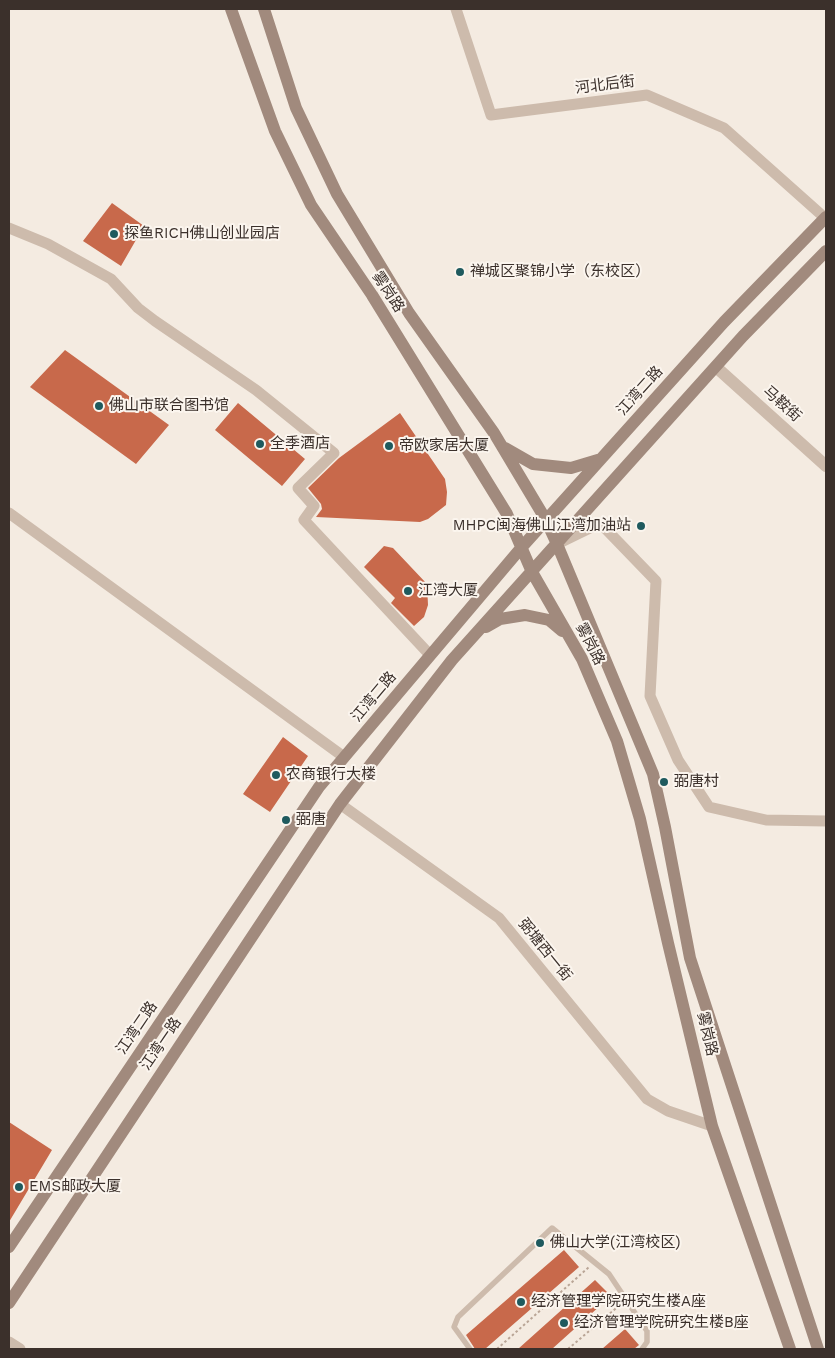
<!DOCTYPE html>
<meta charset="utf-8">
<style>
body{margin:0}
#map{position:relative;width:835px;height:1358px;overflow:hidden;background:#f4ebe1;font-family:"Work Sans",sans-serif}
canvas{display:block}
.frame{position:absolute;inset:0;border:10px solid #3b302b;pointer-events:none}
</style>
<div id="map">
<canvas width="835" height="1358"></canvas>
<div class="frame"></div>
</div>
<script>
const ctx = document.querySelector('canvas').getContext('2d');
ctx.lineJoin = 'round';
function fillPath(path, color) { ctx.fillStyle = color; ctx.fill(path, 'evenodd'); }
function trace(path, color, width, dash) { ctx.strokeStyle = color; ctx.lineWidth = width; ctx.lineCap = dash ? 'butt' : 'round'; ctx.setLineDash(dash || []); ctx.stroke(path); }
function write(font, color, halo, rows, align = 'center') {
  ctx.font = font + ' "Work Sans","Noto Sans SC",sans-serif'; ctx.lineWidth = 4; ctx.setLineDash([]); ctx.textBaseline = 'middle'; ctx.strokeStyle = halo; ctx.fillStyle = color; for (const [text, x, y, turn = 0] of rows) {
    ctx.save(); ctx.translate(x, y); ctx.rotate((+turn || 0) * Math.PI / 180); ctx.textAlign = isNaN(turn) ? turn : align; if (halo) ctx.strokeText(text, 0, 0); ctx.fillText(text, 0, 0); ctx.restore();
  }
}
fillPath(new Path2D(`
 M112 203 144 226 121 266 83 241Z
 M65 350 169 425 136 464 30 387Z
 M238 403 305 459 282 486 215 430Z
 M400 413 445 479 447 492 446 505 428 519 420 522 316 517 322 509 321 504 308 488 339 458Z
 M384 546 393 548 427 584 428 605 424 617 414 626 391 603 395 598 364 567Z
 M283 737 308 756 270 812 243 794Z
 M9 1122 52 1150 9 1222Z
 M564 1250 579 1267 485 1349H475L466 1335Z
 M595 1280 611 1296 552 1349H518Z
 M625 1329 639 1345 634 1349H602Z`), '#c8694b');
trace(new Path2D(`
 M497 1349 589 1267
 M568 1349 621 1304`), '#b9a596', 2, [2.5, 2.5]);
trace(new Path2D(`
 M470 1349 454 1327 458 1317 552 1228 609 1274 647 1331V1342L642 1349`), '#cdbbac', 5.5);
trace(new Path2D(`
 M456 9 491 115 647 95 724 128 825 218
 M9 228 48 244 111 279 138 308 155 321 256 390 334 453 298 488 314 506 304 520 430 655
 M9 513 344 757
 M557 544 600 523 656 581 650 696 678 760 709 807 766 820 826 821
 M340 804 499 918 647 1099 668 1111 712 1126
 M9 1342 20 1349`), '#cdbbac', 11);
trace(new Path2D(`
 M716 367 826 466`), '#cdbbac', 12);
trace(new Path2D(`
 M231 9 275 131 311 205 372 295 507 514 532 572 582 659 617 741 640 819 668 943 712 1126 790 1349
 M264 9 296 108 337 194 409 313 494 433 546 520 557 544 653 774 665 827 690 958 818 1349
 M505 448 533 464 571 468 601 459
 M486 627 500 619 525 615 549 620 562 631
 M9 1247 319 787 521 548 724 322 826 217
 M9 1303 340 804 452 660 743 336 826 251`), '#a18a7d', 12);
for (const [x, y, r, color] of [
 [114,234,5,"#1f5a5e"],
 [460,272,5,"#1f5a5e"],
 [99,406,5,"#1f5a5e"],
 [260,444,5,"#1f5a5e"],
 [389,446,5,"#1f5a5e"],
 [641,526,5,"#1f5a5e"],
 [408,591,5,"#1f5a5e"],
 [276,775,5,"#1f5a5e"],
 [664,782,5,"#1f5a5e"],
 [286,820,5,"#1f5a5e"],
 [19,1187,5,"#1f5a5e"],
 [540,1243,5,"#1f5a5e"],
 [521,1302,5,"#1f5a5e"],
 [564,1323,5,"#1f5a5e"]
]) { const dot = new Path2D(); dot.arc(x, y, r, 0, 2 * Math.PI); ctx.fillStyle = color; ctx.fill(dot); trace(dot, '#fbf5ee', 2); }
write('15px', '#3b302b', '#fbf5ee', [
 ["河北后街",605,85,-7],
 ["雾岗路",388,292,57],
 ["江湾二路",640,391,-48],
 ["马鞍街",782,404,42],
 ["雾岗路",590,644,63],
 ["江湾二路",374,697,-50],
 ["弼塘西一街",545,950,51],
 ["江湾二路",137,1028,-56],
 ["雾岗路",707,1034,77],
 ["江湾一路",161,1044,-56]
]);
write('15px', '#3b302b', '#fbf5ee', [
 ["探鱼RICH佛山创业园店",124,234],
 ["禅城区聚锦小学（东校区）",470,272],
 ["佛山市联合图书馆",109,406],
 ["全季酒店",270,444],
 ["帝欧家居大厦",399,446],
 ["MHPC闽海佛山江湾加油站",631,526,"right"],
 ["江湾大厦",418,591],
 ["农商银行大楼",286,775],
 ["弼唐村",674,782],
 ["弼唐",296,820],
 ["EMS邮政大厦",29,1187],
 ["佛山大学(江湾校区)",550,1243],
 ["经济管理学院研究生楼A座",531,1302],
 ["经济管理学院研究生楼B座",574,1323]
], 'left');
</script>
